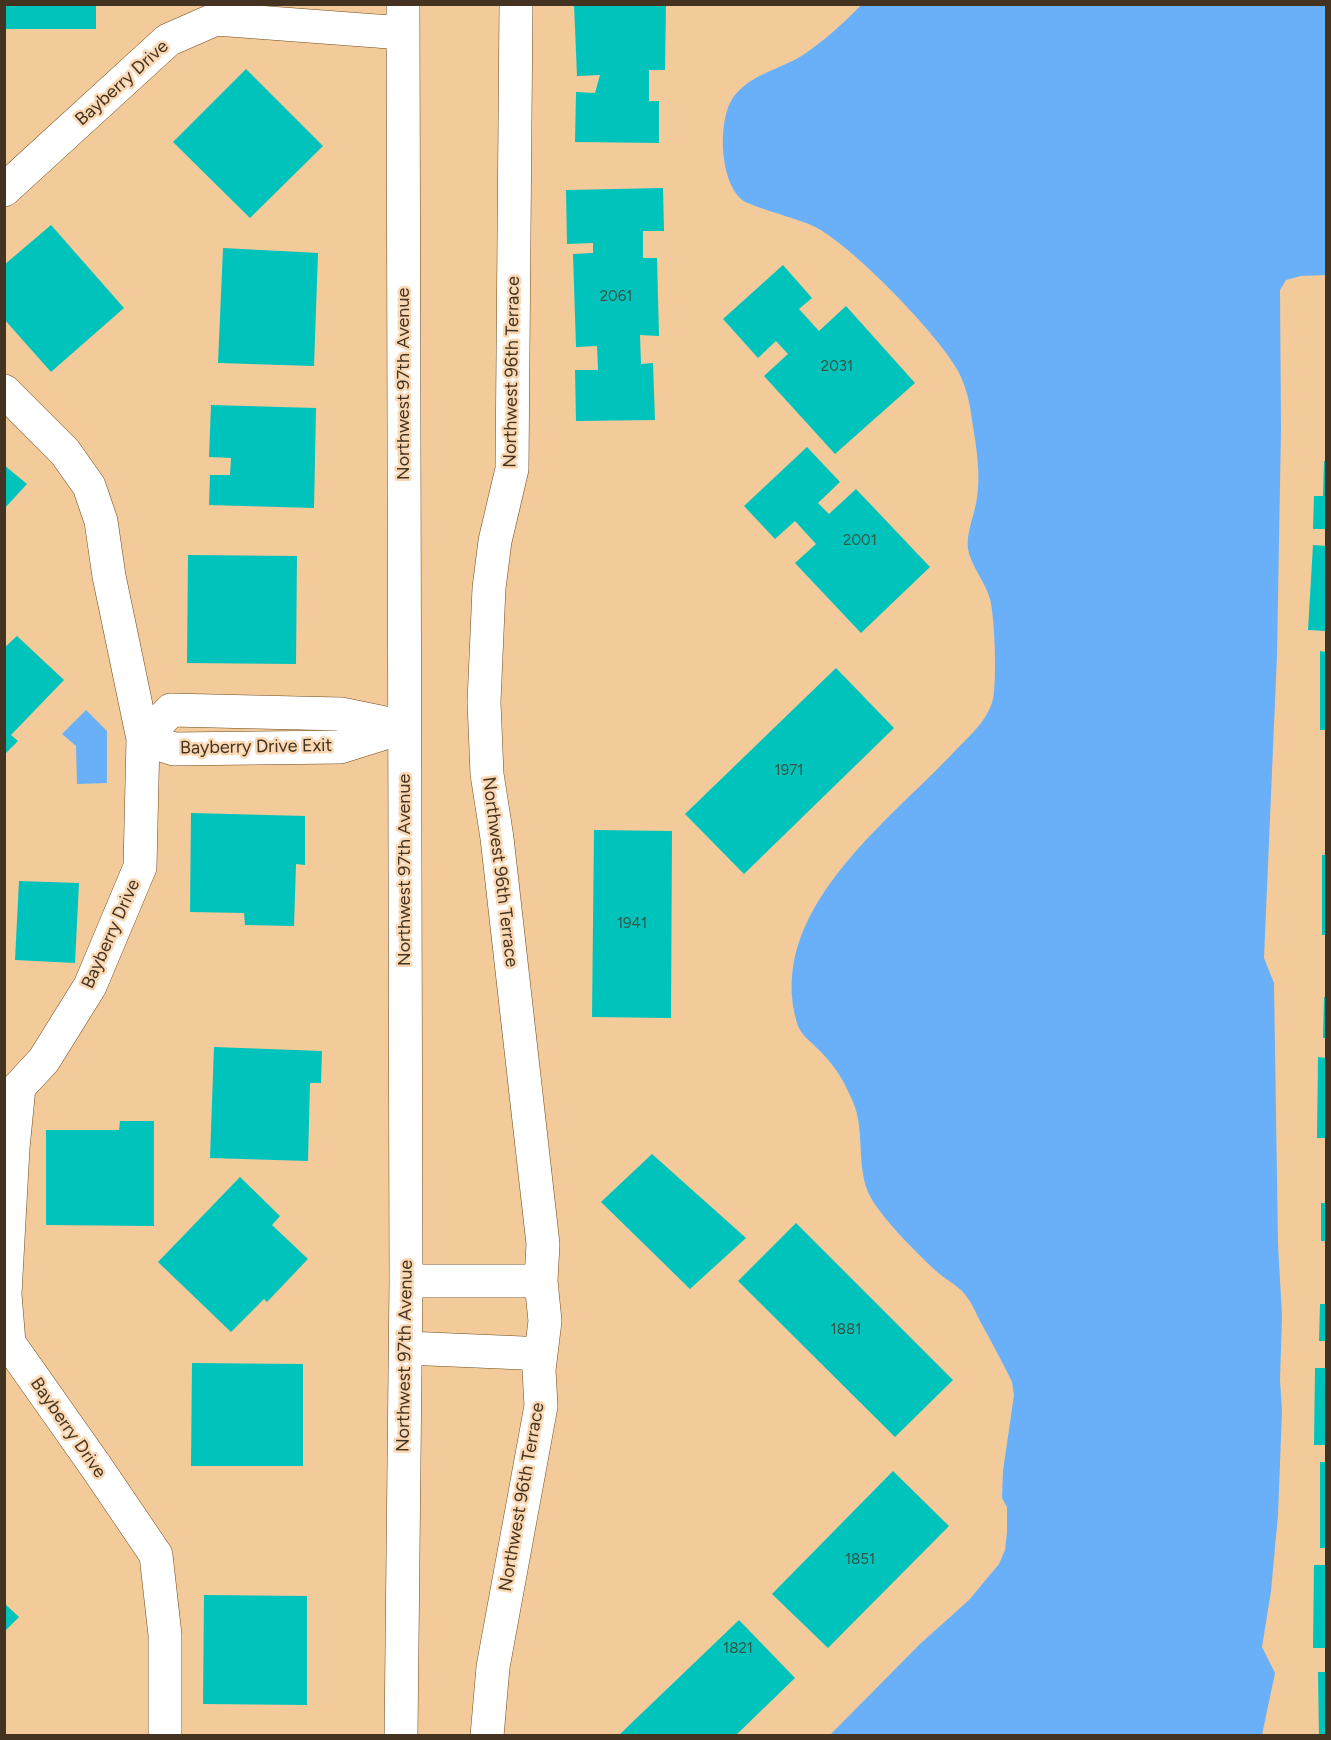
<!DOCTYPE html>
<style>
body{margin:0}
#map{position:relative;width:1331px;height:1740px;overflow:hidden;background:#f3ca9a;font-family:Figtree,sans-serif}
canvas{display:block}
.frame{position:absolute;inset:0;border:6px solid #443320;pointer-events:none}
</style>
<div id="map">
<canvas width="1331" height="1740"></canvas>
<div class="frame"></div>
</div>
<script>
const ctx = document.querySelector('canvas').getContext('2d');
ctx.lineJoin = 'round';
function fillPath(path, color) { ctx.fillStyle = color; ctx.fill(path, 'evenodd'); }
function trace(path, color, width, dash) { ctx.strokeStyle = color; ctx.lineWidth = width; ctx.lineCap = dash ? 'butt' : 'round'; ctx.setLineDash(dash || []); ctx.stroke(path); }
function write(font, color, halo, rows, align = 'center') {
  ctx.font = font + ' Figtree,sans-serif'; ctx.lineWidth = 5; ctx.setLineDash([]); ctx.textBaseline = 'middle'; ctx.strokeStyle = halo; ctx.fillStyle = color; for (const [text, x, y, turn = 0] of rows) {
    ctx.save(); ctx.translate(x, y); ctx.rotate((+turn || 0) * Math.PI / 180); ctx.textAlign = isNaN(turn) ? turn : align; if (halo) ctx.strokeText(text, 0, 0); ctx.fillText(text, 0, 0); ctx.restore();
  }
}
fillPath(new Path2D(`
 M861 5H1326V275L1301 276 1286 280 1280 290 1281 429 1277 655 1264 958 1274 983 1278 1244 1282 1316 1280 1380 1282 1411 1278 1515 1271 1591 1262 1647 1275 1673 1262 1735H830L920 1644 969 1600 999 1564 1005 1550 1007 1533V1507L1002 1498 1003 1471 1014 1395 1012 1382C1002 1361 991 1341 980 1321 975 1311 970 1299 962 1291 954 1283 943 1278 935 1270 916 1252 878 1215 868 1192 857 1164 864 1134 855 1107 852 1099 848 1091 844 1083 838 1071 828 1059 818 1049 810 1041 800 1034 797 1023 765 912 886 824 953 753 968 737 988 721 993 699 997 682 995 611 989 596 984 580 971 566 968 549 966 532 975 514 977 498 981 473 976 445 972 420 970 403 966 386 958 371 939 335 849 242 813 226 799 219 748 206 741 199 720 180 718 125 731 101 746 75 780 70 803 55 824 41 844 23 861 5Z
 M86 710 107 731V783L77 784 76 746 62 734Z`), '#69b0f8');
fillPath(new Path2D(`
 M4 4H96V29H4Z
 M574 4H666L665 70H649V101H659V143L575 142 576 92 595 93 600 75 577 76Z
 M246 69 323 146 250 218 173 142Z
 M663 188 664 231H643V258H657L659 336 640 335 641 364 653 363 655 420 576 421 575 370H598L597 346 576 347 573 254 593 253V243L567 244 566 190Z
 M51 225 124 308 51 372 4 319V265Z
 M223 248 318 253 314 366 218 363Z
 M783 265 812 298 799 309 819 331 846 306 915 383 835 454 764 376 788 354 776 341 758 358 723 319Z
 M211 405 316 408 314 508 209 505 210 475H230L231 458 209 457Z
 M807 447 840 482 818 503 829 514 856 489 930 567 861 633 795 563 816 544 795 521 775 539 744 506Z
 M1324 461H1326V529H1313L1314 496H1323Z
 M4 465 27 484 4 509Z
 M1313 545 1326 546V631L1308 630Z
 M188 555 297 556 296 664 187 663Z
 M17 636 64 680 11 735 18 741 4 755V648Z
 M1320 651 1326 652V730H1320Z
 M836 668 894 728 744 874 685 814Z
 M191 813 305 816V865L296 864 294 926 245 925 244 913 190 912Z
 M594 830 672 831 671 1018 592 1017Z
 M1322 855H1326V935H1322Z
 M19 881 79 883 75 963 15 960Z
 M1324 997H1326V1038H1323Z
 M214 1047 322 1051 321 1083H310L308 1161 210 1158Z
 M1318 1057 1326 1058V1138H1317Z
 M120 1121H154V1226L46 1225V1130H119Z
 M652 1154 746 1238 690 1289 601 1202Z
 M240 1177 280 1216 272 1225 308 1259 267 1302 264 1299 231 1332 158 1262Z
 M1321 1203H1326V1241H1321Z
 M796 1223 953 1380 895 1437 738 1281Z
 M1320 1304H1326V1341H1319Z
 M192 1363 303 1364V1466H191Z
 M1315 1368H1326V1445H1314Z
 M1320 1462H1326V1548H1320Z
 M893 1471 949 1526 828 1648 772 1594Z
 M1314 1565H1326V1648H1313Z
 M204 1595 307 1596V1705L203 1704Z
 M4 1603 19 1617 4 1632Z
 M739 1620 795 1678 735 1736H618Z
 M1318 1672H1326V1736H1319Z`), '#00c3bc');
const minor = new Path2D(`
 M4 190 168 40 216 19 403 33
 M4 391 65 452 89 486 101 521 109 576 143 739 140 867 90 986 44 1060 19 1087 13 1148 5 1294 9 1343 97 1468 156 1555 165 1635V1736
 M171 710 341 714 404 727 340 747 174 749 143 739Z
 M406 1281H541
 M406 1348 523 1353 540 1356
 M401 1736 406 1281 403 4
 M487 1736 493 1667 541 1406 539 1370 545 1321 541 1281 543 1244 497 838 487 774 484 702 489 588 495 541 512 469 516 4`);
trace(minor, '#6e4b1d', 34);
trace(minor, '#fff', 33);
write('15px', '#335747', null, [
 ["2061",616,297],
 ["2031",837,367],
 ["2001",860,541],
 ["1971",789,771],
 ["1941",632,924],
 ["1881",846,1330],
 ["1851",860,1560],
 ["1821",738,1649]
]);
write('18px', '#443320', '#fad8b3', [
 ["Bayberry Drive",122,83,-42],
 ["Northwest 96th Terrace",512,372,-89],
 ["Northwest 97th Avenue",404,384,-90],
 ["Bayberry Drive Exit",256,747,-1],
 ["Northwest 97th Avenue",405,870,-90],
 ["Northwest 96th Terrace",500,872,83],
 ["Bayberry Drive",111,934,-66],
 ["Northwest 97th Avenue",405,1356,-89],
 ["Bayberry Drive",68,1428,55],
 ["Northwest 96th Terrace",522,1497,-80]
]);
</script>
